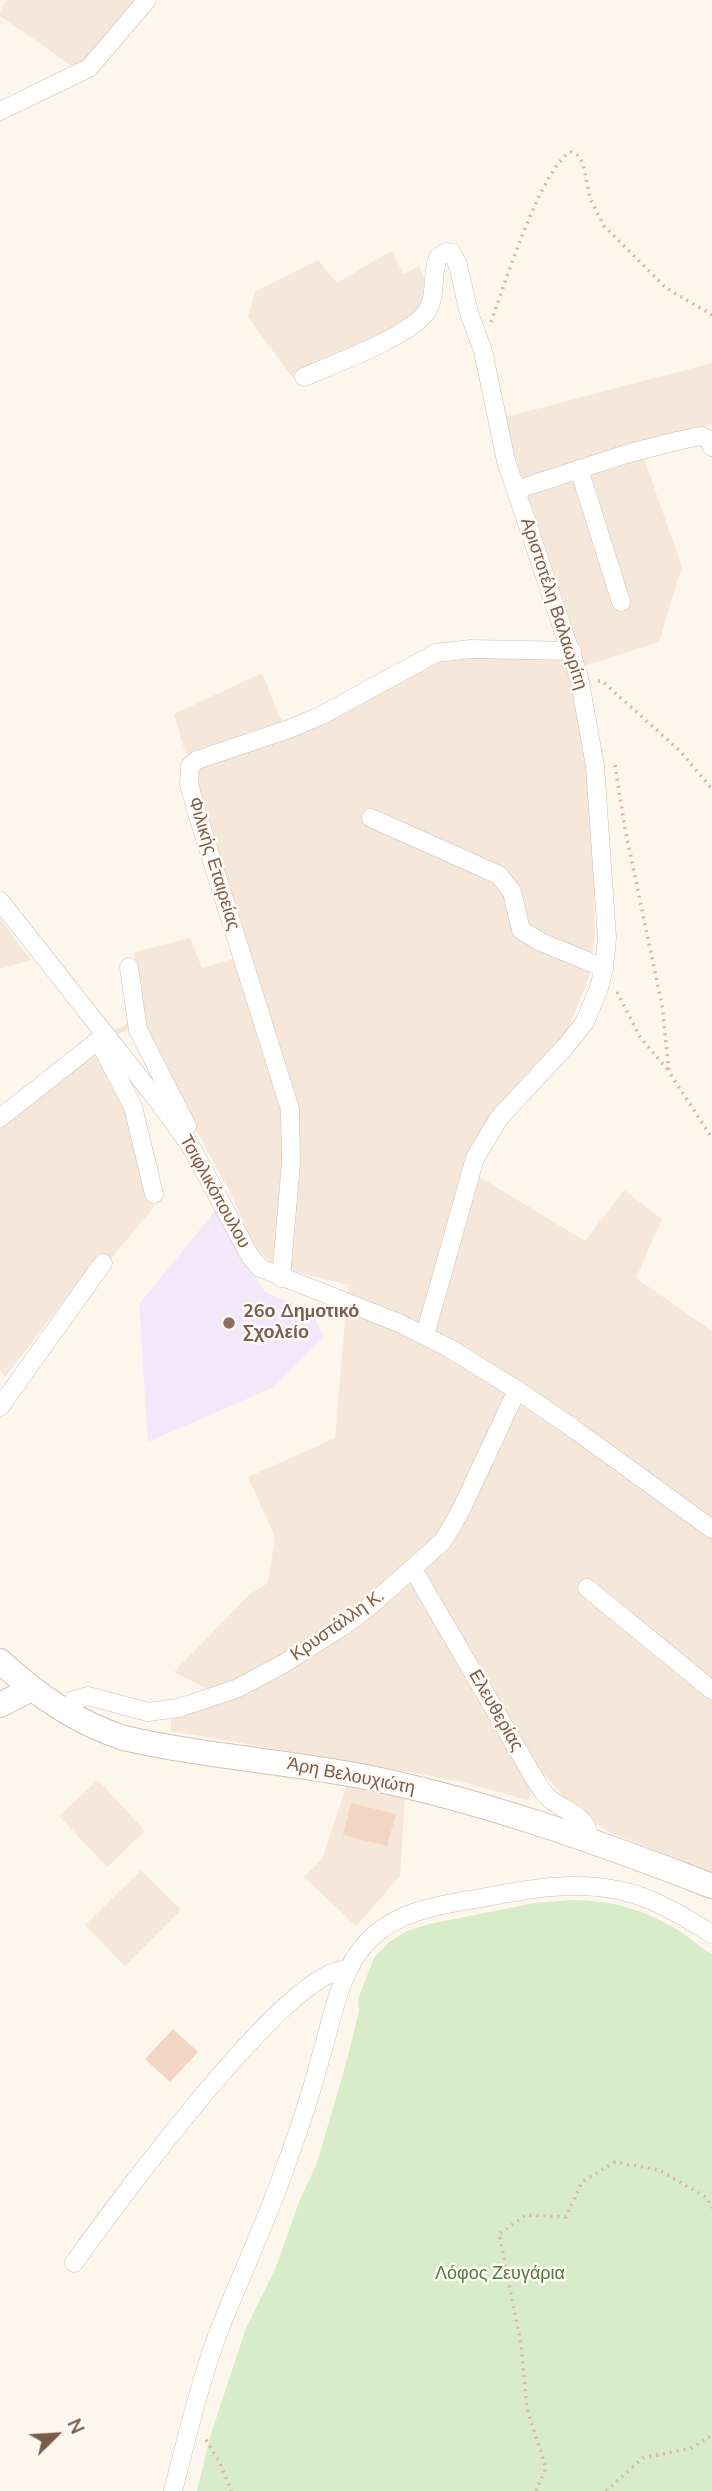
<!DOCTYPE html>
<meta charset="utf-8">
<style>
body{margin:0}
#map{position:relative;width:712px;height:2491px;overflow:hidden;background:#fdf6ec;font-family:"Nunito Sans",sans-serif}
canvas{display:block}
.north{position:absolute;left:21px;top:2400px;width:70px;height:70px;-webkit-text-stroke:5px #fffaf3;paint-order:stroke;rotate:66deg;font-size:19px;font-weight:700;line-height:28px;text-align:center;color:#7a5c4d}
.north::after{content:'';display:block;margin:auto;width:24px;height:32px;background:#7a5c4d;clip-path:polygon(50% 0,100% 100%,50% 72%,0 100%)}
</style>
<div id="map">
<canvas width="712" height="2491"></canvas>
<div class="north">N</div>
</div>
<script>
const ctx = document.querySelector('canvas').getContext('2d');
ctx.lineJoin = 'round';
function fillPath(path, color) { ctx.fillStyle = color; ctx.fill(path, 'evenodd'); }
function trace(path, color, width, dash) { ctx.strokeStyle = color; ctx.lineWidth = width; ctx.lineCap = dash ? 'butt' : 'round'; ctx.setLineDash(dash || []); ctx.stroke(path); }
function write(font, color, halo, rows, align = 'center') {
  ctx.font = font + ' "Nunito Sans",sans-serif'; ctx.lineWidth = 5; ctx.setLineDash([]); ctx.textBaseline = 'middle'; ctx.strokeStyle = halo; ctx.fillStyle = color; for (const [text, x, y, turn = 0] of rows) {
    ctx.save(); ctx.translate(x, y); ctx.rotate((+turn || 0) * Math.PI / 180); ctx.textAlign = isNaN(turn) ? turn : align; if (halo) ctx.strokeText(text, 0, 0); ctx.fillText(text, 0, 0); ctx.restore();
  }
}
fillPath(new Path2D(`
 M7 0H141L90 58 72 66 0 16V11Z
 M391 251 404 274 419 266 430 292 428 304 378 336 292 377 248 317 255 292 318 260 337 283Z
 M712 363V425L638 442 682 566 659 642 572 670 591 786 595 938 588 979 567 1032 555 1048 482 1128 465 1168 585 1241 624 1190 662 1219 636 1278 712 1331V1873L609 1832 575 1810 544 1774 527 1800 462 1782 409 1772 171 1731V1720L186 1711 211 1691 174 1672 250 1594 268 1583 275 1537 248 1477 335 1438 348 1285 274 1266 254 1247 232 1196 189 1117 143 1022 92 1047 131 1114 154 1207 109 1261 99 1255 5 1377 0 1370V1124L89 1044 142 1016 134 952 190 938 202 968 245 955 174 714 262 673 287 733 435 660 454 657H581L502 418Z
 M0 918 31 960 0 969Z
 M98 1780 145 1831 107 1867 59 1816Z
 M347 1785 405 1796 400 1876 356 1926 304 1877 322 1859Z
 M141 1870 181 1910 125 1966 85 1925Z`), '#f5e8da');
fillPath(new Path2D(`
 M216 1210 265 1292 310 1310 324 1336 272 1388 148 1442 139 1304Z`), '#f3e8fa');
fillPath(new Path2D(`
 M568 1900C613 1900 643 1909 681 1932 692 1939 701 1948 712 1954V2491H197L210 2437 246 2328 276 2267 299 2202 317 2163 347 2060 359 2011 358 1999 374 1958 389 1942 407 1931 429 1924 535 1903Z`), '#d8ecc9');
fillPath(new Path2D(`
 M351 1803 396 1814 387 1846 343 1835Z
 M173 2029 198 2052 170 2082 145 2059Z`), '#f3d5c3');
const street = new Path2D(`
 M0 111 89 68 147 0
 M304 377C332 365 413 335 427 311 437 295 431 275 438 258L446 252 452 253 458 265 469 313 483 351 506 461 579 677 595 766 607 938 604 968 599 988 585 1022 565 1047 499 1118 475 1158 425 1335
 M579 469 621 602
 M516 490 626 454 677 441 701 436 708 439 712 447
 M371 818 499 875 512 892 521 930 541 942 604 968
 M0 901 161 1105 190 1145 250 1256 260 1268 399 1323 449 1348 517 1390 574 1429 712 1529
 M129 967 138 1030 187 1126
 M105 1035 102 1044 103 1049 133 1107 154 1194
 M0 1118 105 1035
 M281 1278 291 1163 290 1109 197 813 189 784 190 766 197 760 289 729 320 716 436 653 471 649 572 651
 M0 1407 103 1263
 M413 1569 533 1776C538 1784 543 1793 550 1799 564 1811 591 1817 588 1839
 M587 1588 712 1690
 M66 1712 74 1700 88 1696 148 1712 178 1708 236 1689 283 1664 342 1627 371 1605 443 1541 460 1512 517 1390
 M74 2263C108 2215 294 1960 348 1970
 M173 2491C187 2437 200 2381 220 2328 243 2271 269 2215 289 2157 301 2124 312 2090 321 2056 333 2017 339 1970 369 1940 399 1910 441 1905 481 1898 528 1889 575 1880 622 1891 655 1898 684 1917 712 1934`);
const secondary = new Path2D(`
 M0 1661C37 1695 75 1722 124 1738 202 1756 282 1761 361 1776 481 1800 598 1842 712 1886
 M0 1705 31 1689`);
trace(street, '#d1beb0', 19);
trace(secondary, '#d6c0b0', 26);
trace(new Path2D(`
 M491 322C503 289 542 165 571 152L577 155 583 163 590 198 604 226 666 288 712 315
 M598 681H602L680 751 712 789
 M615 765 625 829 662 1005 669 1072 712 1138
 M617 992 640 1037 668 1070
 M206 2440 220 2463 231 2491
 M536 2491 546 2468 527 2409 521 2344 499 2234 526 2215 566 2217 582 2182 615 2162 659 2170 707 2198 712 2208
 M606 2491 643 2458 692 2448 712 2435`), '#d9b8a5', 3.5, [2, 5]);
trace(street, '#fff', 18);
trace(secondary, '#fff', 24);
for (const [x, y, r, color] of [
 [229,1323,7,"#8d6e63"]
]) { const dot = new Path2D(); dot.arc(x, y, r, 0, 2 * Math.PI); ctx.fillStyle = color; ctx.fill(dot); trace(dot, '#fffaf3', 2.5); }
write('18px', '#7a5c4d', '#fffaf3', [
 ["Αριστοτέλη Βαλαωρίτη",553,604,72],
 ["Φιλικής Εταιρείας",213,864,73],
 ["Τσιφλικόπουλου",214,1192,61],
 ["Κρυστάλλη Κ.",338,1626,-35],
 ["Ελευθερίας",495,1711,60],
 ["Άρη Βελουχιώτη",351,1777,11]
]);
write('bold 18px', '#785e54', '#fffaf3', [
 ["26ο Δημοτικό",243,1313],
 ["Σχολείο",243,1334]
], 'left');
write('18px', '#537a41', '#fffaf3', [
 ["Λόφος Ζευγάρια",500,2275]
]);
</script>
